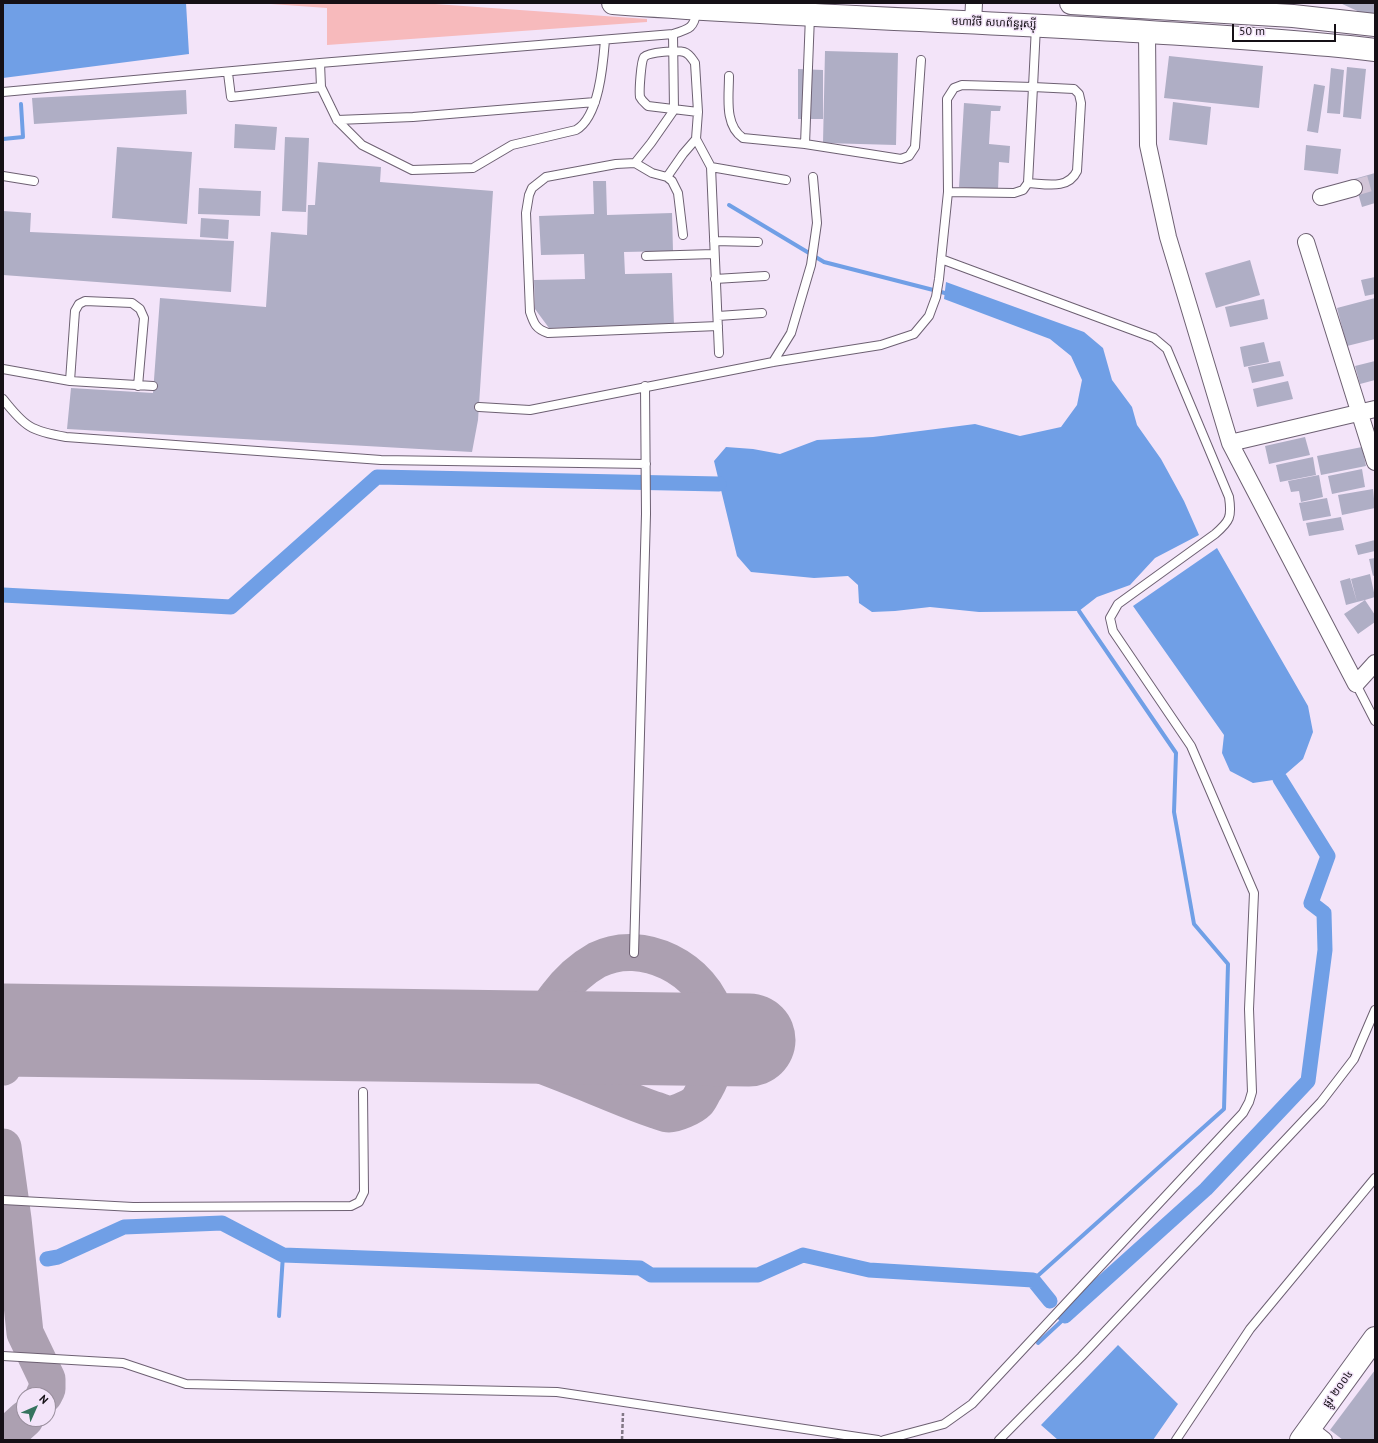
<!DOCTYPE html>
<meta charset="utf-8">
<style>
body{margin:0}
#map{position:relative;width:1378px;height:1443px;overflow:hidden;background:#f3e4f9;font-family:"PT Sans",sans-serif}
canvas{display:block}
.frame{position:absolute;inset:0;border:4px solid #151016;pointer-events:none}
.north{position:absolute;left:16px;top:1387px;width:40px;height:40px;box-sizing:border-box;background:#f3e4f9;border:1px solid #9a8f9e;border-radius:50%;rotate:45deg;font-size:11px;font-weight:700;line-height:16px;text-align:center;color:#151016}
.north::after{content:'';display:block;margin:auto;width:14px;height:18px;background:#35735e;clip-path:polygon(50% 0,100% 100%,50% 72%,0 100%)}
.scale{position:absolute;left:1232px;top:24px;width:104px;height:18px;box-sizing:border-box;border:2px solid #151016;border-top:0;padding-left:5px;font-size:12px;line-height:14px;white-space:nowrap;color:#151016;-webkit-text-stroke:3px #f3e4f9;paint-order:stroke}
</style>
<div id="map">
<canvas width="1378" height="1443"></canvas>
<div class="frame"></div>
<div class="north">N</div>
<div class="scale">50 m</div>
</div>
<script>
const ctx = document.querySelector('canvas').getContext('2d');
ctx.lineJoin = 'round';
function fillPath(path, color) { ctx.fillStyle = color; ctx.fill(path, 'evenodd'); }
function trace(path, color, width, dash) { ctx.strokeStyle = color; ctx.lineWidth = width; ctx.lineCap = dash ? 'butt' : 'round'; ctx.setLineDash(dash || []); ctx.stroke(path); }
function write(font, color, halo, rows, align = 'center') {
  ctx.font = font + ' "PT Sans","Noto Sans Khmer",sans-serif'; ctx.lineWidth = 3; ctx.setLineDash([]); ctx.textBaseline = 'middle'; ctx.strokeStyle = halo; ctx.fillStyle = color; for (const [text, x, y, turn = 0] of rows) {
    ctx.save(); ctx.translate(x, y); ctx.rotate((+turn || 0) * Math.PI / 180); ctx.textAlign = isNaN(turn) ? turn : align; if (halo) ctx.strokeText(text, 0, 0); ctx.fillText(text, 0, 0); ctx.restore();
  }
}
fillPath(new Path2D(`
 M257 3H421L647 19V22L327 45V8Z`), '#f7babc');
fillPath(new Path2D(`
 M3 3H186L189 54 3 78Z
 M946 282 1084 332 1103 348 1112 380 1132 407 1137 425 1161 459 1184 501 1199 535 1155 558 1130 585 1097 597 1079 611 979 612 930 607 895 611 872 612 859 603 858 585 848 576 814 578 751 572 737 556 714 461 726 447 753 449 780 454 817 440 873 437 975 424 1020 436 1061 427 1077 405 1082 380 1071 356 1050 339 944 299Z
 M1217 548 1308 706 1313 732 1303 759 1280 779 1253 783 1230 771 1222 753 1224 735 1133 606Z
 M1118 1345 1178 1404 1153 1440H1058L1041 1425Z`), '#709fe6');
trace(new Path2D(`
 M3 139 23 137 21 104
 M729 205 824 262 945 293
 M1033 1280 1224 1109 1228 964 1194 924 1174 812 1176 753 1079 611
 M279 1316 283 1255
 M1038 1343 1066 1317`), '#709fe6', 4);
trace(new Path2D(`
 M3 595 231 607 377 477 719 484
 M47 1259 58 1257 124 1227 222 1223 283 1255 640 1268 651 1275H758L803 1255 869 1270 1033 1280 1050 1301
 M1065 1316 1206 1189 1308 1081 1325 950 1324 913 1311 903 1328 856 1280 779`), '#709fe6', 15);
trace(new Path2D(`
 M466 1037C509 1053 553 1069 596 1087 616 1095 634 1103 655 1110 659 1111 665 1114 669 1114 676 1114 692 1107 697 1102 700 1099 702 1093 705 1089 717 1067 722 1042 716 1017 704 969 642 937 597 960 581 969 568 981 557 996 551 1003 548 1011 541 1017L482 1037
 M3 1067C14 1046 30 1033 53 1031
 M3 1147 13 1219 25 1333 47 1379V1389L44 1395
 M3 1439 25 1419`), '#aca0b1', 37);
trace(new Path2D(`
 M3 1030 749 1040`), '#aca0b1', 93);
fillPath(new Path2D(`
 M1340 3H1375V19Z
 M825 51 898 53 896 145 823 143Z
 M1169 56 1263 66 1259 108 1164 98Z
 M1347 67 1366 69 1361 119 1343 117Z
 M1331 68 1344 70 1340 114 1327 113Z
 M798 69 823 70V119H798Z
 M1314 84 1325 86 1318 133 1307 131Z
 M186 90 187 114 34 124 32 98Z
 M1173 102 1211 107 1207 145 1169 140Z
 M964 103 1001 106 1000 111H991L989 144 1010 146 1009 163 999 162 998 190 959 187Z
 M235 124 277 127 275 150 234 148Z
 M285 137 309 138 306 212 282 211Z
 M1306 145 1341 149 1338 174 1304 170Z
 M117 147 192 152 187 224 112 218Z
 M318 162 381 167 380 182 493 191 478 420 472 452 67 429 71 388 153 393 160 298 266 307 271 232 307 235 308 205H315Z
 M1375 173V203L1362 207 1354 179Z
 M593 181H606L607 215 672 213 673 251 624 252 625 274 672 273 674 325 549 328 535 309 534 280 585 279 584 254 541 255 539 216 594 214Z
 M199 188 261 191 260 216 198 214Z
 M3 211 31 213 30 232 234 241 231 292 3 275Z
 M201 218 229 220 228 239 200 237Z
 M1250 260 1260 295 1216 308 1205 273Z
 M1375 277V294L1365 296 1361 280Z
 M1375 298V339L1347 346 1337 308Z
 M1264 299 1268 319 1230 327 1225 307Z
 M1264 342 1269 362 1244 367 1240 347Z
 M1280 361 1284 376 1252 383 1248 367Z
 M1375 361V380L1360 384 1355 366Z
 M1288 381 1293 399 1257 407 1253 389Z
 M1305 437 1310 455 1269 464 1265 446Z
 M1362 447 1366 466 1321 475 1317 456Z
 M1313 457 1316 475 1280 482 1276 465Z
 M1362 469 1365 487 1332 494 1328 476Z
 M1319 475 1323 497 1301 502 1299 491 1291 492 1288 481Z
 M1373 489 1375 508 1342 515 1338 495Z
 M1327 498 1331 516 1303 521 1299 503Z
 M1341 517 1344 530 1309 536 1306 523Z
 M1375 540V551L1358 555 1355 545Z
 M1375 558V575L1373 576 1369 559Z
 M1370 574 1375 597 1365 600 1375 615V622L1358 634 1344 614 1365 600 1357 602 1351 579Z
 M1350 578 1357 602 1346 605 1340 581Z
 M1375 1370V1440H1343L1330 1430Z`), '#afaec5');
trace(new Path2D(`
 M1354 188 1375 182`), '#d2c4d7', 16, [16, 8]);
const lane = new Path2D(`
 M673 34 674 110 651 143 635 163 616 164 546 177 532 188 529 195 526 213 530 312C534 324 536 329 548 333L718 326
 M320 63 321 87 337 120 362 145 412 170 473 168 512 145 576 130C599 117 603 65 605 40
 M228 73 231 97 321 87
 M729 76C729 97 724 125 743 138L805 144 901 159 909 156 915 147 921 60
 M3 92 320 63 673 34C690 29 694 28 697 10
 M698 112 648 106C645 103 642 101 640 97 639 91 641 61 644 57 649 52 678 50 684 52 690 54 692 59 695 63L698 112 696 139 711 167 719 353
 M337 120 413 117 595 102
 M805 144 810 16
 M635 163 652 173 667 177 672 181 678 193 683 235
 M711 167 786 180
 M3 176 34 181
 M667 177 683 154 696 139
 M948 192 1014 193 1023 190 1028 183 1033 87 1074 89 1079 94 1081 103 1077 171C1068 190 1046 184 1028 183
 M714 241 758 242
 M646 256 714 254
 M715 279 765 276
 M718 316 762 313
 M773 362 791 333 811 265 817 223 813 177
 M3 369 70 381 153 386
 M70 381 75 311 79 304 85 301 132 303 140 309 144 318 138 386
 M3 399C25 427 31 431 66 437L381 460 646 464
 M479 407 530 410 773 362 881 345 914 334 929 316 936 297 939 279 948 192 947 99 954 88 962 85 1033 87 1036 26
 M1356 684 1375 721
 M634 953 646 514 645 386
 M3 1200 133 1207 351 1206 359 1202 364 1192 363 1092
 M3 1356 123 1363 186 1384 557 1392 878 1440
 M884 1440 944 1424 972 1404 1243 1113 1249 1102 1252 1092 1249 1009 1254 893 1191 746 1113 631 1110 618 1118 604 1215 534C1230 521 1232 517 1229 497L1167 349 1154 338 941 259
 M999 1440 1081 1357 1321 1102 1354 1059 1375 1010
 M1176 1440 1250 1329 1375 1178`);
const street = new Path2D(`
 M973 23 974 3
 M1147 32 1148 145 1168 237 1230 443 1356 684 1375 663
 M1321 197 1354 188
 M1306 242 1375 462
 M1230 443 1375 409
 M1310 1429 1324 1440`);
const secondary = new Path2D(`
 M1301 1440 1375 1338`);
const highway = new Path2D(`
 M613 3C791 16 970 21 1149 32 1225 37 1300 41 1375 50
 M1071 3 1293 16 1375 25`);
trace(lane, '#6d6072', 10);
trace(street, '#6d6072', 18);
trace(secondary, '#6d6072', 24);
trace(highway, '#6d6072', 24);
trace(new Path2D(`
 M622 1440 623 1413`), '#817785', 2.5, [4, 2]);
trace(lane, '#fff', 8);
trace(street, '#fff', 16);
trace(secondary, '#fff', 22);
trace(highway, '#fff', 22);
write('11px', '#151016', '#f3e4f9', [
 ["មហាវិថី សហព័ន្ធរុស្ស៊ី",994,23,2],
 ["ផ្លូវ ២០០៤",1338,1389,-54]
]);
</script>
